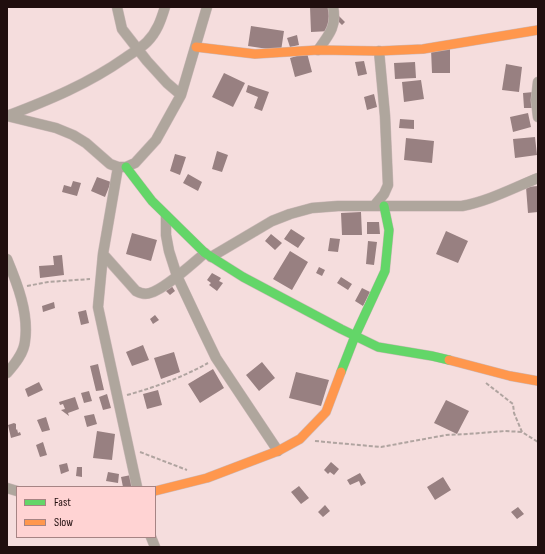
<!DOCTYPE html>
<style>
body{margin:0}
#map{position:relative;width:545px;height:554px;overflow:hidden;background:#f5dddd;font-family:"Sofia Sans Condensed",sans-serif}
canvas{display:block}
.frame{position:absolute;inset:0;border:8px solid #200e0e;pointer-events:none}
.legend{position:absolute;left:16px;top:486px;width:140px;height:52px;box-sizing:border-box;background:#ffd3d3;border:1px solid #a68484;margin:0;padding:5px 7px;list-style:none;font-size:12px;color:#200e0e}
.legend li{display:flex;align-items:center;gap:8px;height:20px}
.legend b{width:20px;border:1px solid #a68484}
</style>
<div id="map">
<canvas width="545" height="554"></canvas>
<div class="frame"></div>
<ul class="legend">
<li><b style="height:5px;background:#63d668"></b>Fast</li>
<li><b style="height:5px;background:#ff974d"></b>Slow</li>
</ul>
</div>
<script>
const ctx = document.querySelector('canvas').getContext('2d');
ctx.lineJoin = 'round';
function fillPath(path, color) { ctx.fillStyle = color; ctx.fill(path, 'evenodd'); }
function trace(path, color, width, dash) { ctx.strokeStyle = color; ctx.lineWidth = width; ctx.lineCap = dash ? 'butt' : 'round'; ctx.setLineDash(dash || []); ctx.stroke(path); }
fillPath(new Path2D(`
 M310 7H329L330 31 311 32Z
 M339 16 345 22 342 25 336 19Z
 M251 26 284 31 281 51 248 46Z
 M297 35 299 45 290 47 287 38Z
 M431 49H450V73H432Z
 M307 53 312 72 295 77 290 58Z
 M364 61 367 74 358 76 355 62Z
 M415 62 416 78 395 79 394 63Z
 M506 64 522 67 519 92 502 90Z
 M224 73 245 83 233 107 212 97Z
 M421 80 424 99 404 102 402 82Z
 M248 85 269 92 262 111 254 108 258 97 246 92Z
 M534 92V108H524L523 93Z
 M374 94 377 107 367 110 364 97Z
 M528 113 531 127 513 132 510 117Z
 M400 119 414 120V129L399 128Z
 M535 137 537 155 515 158 513 139Z
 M406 138 434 141 432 163 404 160Z
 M217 151 228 155 222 172 212 169Z
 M175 154 186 157 180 175 170 171Z
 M188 174 202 182 198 191 183 183Z
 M97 177 111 182 105 197 91 191Z
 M73 181 81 183 77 196 62 192 64 185 71 187Z
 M538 186V212L528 213 526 187Z
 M361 212 362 235H342L341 213Z
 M367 222H379L380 234H367Z
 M291 229 305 238 298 248 284 239Z
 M446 231 468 241 458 263 436 254Z
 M132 233 157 240 151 261 126 254Z
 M271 234 282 243 275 250 265 241Z
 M330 238 340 239 338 252 328 251Z
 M368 241 377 242 374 265 366 264Z
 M290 251 308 262 292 290 273 279Z
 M62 255 64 275 40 278 39 266 54 265 53 256Z
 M319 267 325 270 322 276 316 273Z
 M212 273 221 278 219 281 223 283 217 291 209 285 211 283 207 280Z
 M341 277 352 284 348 290 337 283Z
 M171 285 175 291 170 295 165 290Z
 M362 288 370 292 363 306 355 301Z
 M54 302 55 308 43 312 42 306Z
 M86 310 89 323 81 325 78 312Z
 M155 315 159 320 153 324 150 319Z
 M143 345 149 360 132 366 126 352Z
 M174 352 180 372 161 379 154 358Z
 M262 362 275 378 259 391 246 375Z
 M98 364 104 390 96 391 90 366Z
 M213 369 224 388 200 403 188 384Z
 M296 372 329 380 321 406 289 398Z
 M39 382 43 390 28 397 25 389Z
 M158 390 162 405 147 409 143 394Z
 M89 391 92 401 84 403 81 393Z
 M107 394 111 408 103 410 99 397Z
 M75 397 79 409 68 413 69 416 61 410 65 409 63 404 60 405 59 402Z
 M446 400 469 411 457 434 434 423Z
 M94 414 97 424 87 427 84 416Z
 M46 417 50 430 42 432 37 420Z
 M14 423 16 424V430L17 429 18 433 20 432 21 435 11 438 8 425Z
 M97 431 115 434 112 460 93 458Z
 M43 442 47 455 40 457 36 445Z
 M331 462 339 469 334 475 330 472 328 474 324 470Z
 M67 463 69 471 61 474 59 465Z
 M77 467H82V477L76 476Z
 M108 472 119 474 118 483 106 481Z
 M360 473 366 483 361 486 359 481 350 485 347 480Z
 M131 475 133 487H123L121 477Z
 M443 477 451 490 435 500 427 487Z
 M299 486 309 498 301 504 291 492Z
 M325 505 330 511 323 517 318 512Z
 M518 507 524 514 517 519 511 512Z`), '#988081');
const street = new Path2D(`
 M117 7 122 29 147 61 167 83 181 95
 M318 50C329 35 337 26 333 7
 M538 82 536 100 538 117
 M7 116 56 128 73 135 86 143 110 164 118 167H126L135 163 156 140 181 95 207 7
 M7 116C49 100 88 84 125 58 132 53 141 48 147 42 157 32 161 20 165 7
 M118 167 103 254 98 307 137 487
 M374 206 384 194 388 185 385 116 379 51
 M166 216V235L169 251 177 276 202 329 216 358 278 451
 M103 254 136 291C140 293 145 295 150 293 165 289 193 263 205 253
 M211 257 272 221 290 214 312 208 338 206H462C489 201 513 188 538 178
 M7 259C17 283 29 313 25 341 24 353 15 364 7 373
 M7 488 17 491
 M151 537 155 547`);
const fast = new Path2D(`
 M126 167 152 201 205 253 243 277 341 329 378 347 432 356 449 360
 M341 372 355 336 385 271 389 230 384 206`);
const slow = new Path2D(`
 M196 47 255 54 318 50 379 51 423 49 538 30
 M449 360 510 376 538 381
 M155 491 207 478 278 451 300 439 326 412 341 372`);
trace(street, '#cdb9b9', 11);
trace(fast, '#cdb9b9', 10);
trace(slow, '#cdb9b9', 10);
trace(new Path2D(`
 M27 286 48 282 90 279
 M486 383 513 404 514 413 522 432 538 442
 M127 395C156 387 183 377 208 363
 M315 441 381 447 446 435 468 434 505 431 522 432
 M140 452 187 470`), '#b0a4a0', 2, [4, 2]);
trace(street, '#afa69d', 10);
trace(fast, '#63d668', 9);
trace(slow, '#ff974d', 9);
</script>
